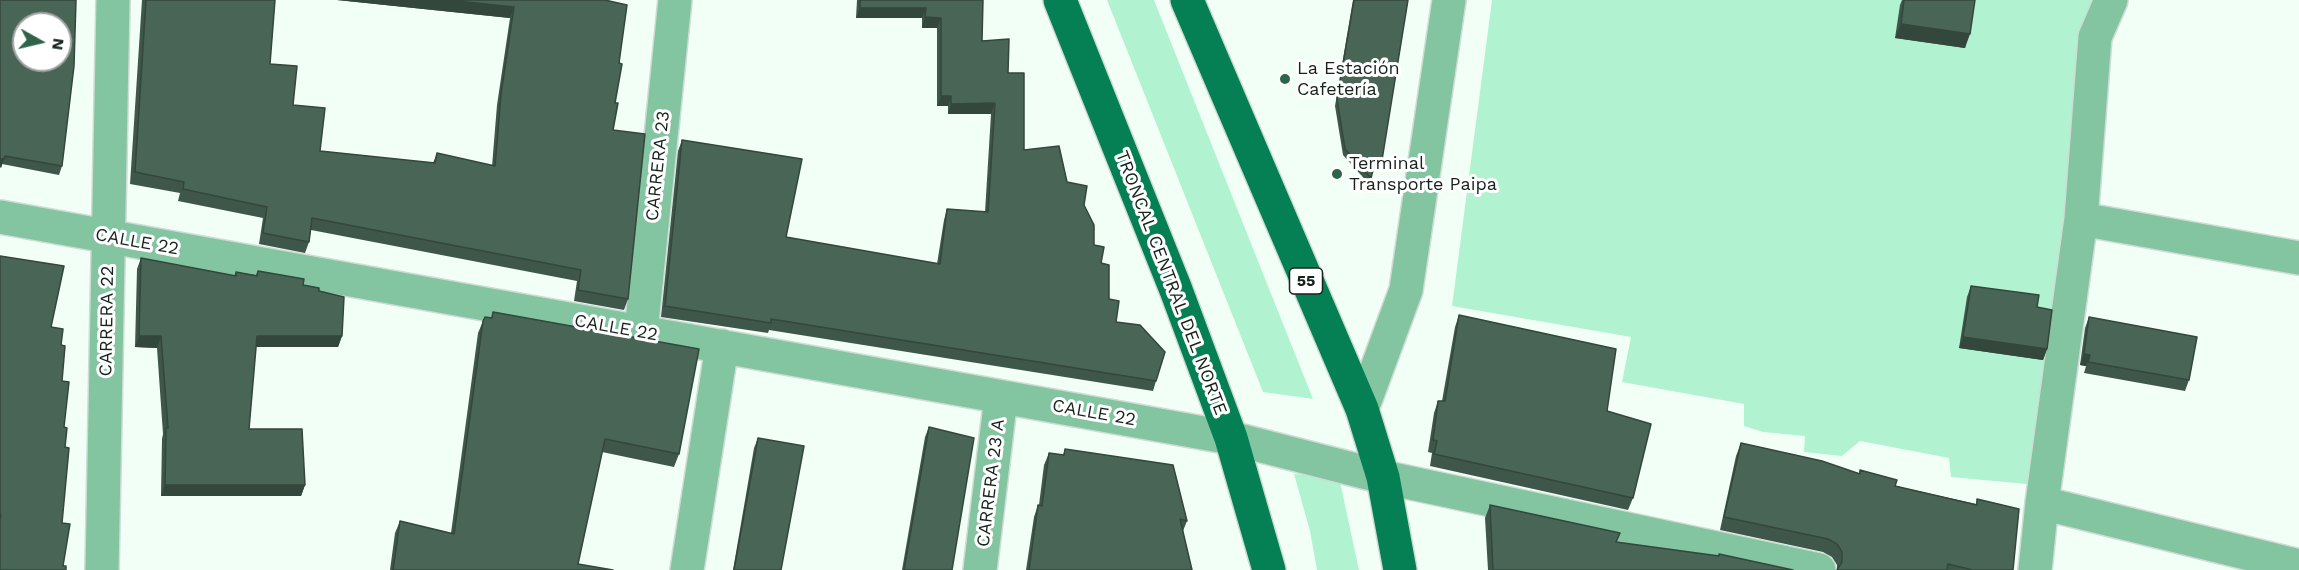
<!DOCTYPE html>
<meta charset="utf-8">
<style>
body{margin:0}
#map{position:relative;width:2299px;height:570px;overflow:hidden;background:#f2fff7;font-family:"Work Sans",sans-serif}
canvas{display:block}
.north{position:absolute;left:12px;top:12px;width:60px;height:60px;box-sizing:border-box;background:#fff;border:2px solid #a2a7a4;border-radius:50%;rotate:98deg;font-size:16px;font-weight:700;line-height:24px;text-align:center;color:#16221b}
.north::after{content:'';display:block;margin:auto;width:21px;height:27px;background:#2e644a;clip-path:polygon(50% 0,100% 100%,50% 72%,0 100%)}
</style>
<div id="map">
<canvas width="2299" height="570"></canvas>
<div class="north">N</div>
</div>
<script>
const ctx = document.querySelector('canvas').getContext('2d');
ctx.lineJoin = 'round';
function fillPath(path, color) { ctx.fillStyle = color; ctx.fill(path, 'evenodd'); }
function trace(path, color, width, dash) { ctx.strokeStyle = color; ctx.lineWidth = width; ctx.lineCap = dash ? 'butt' : 'round'; ctx.setLineDash(dash || []); ctx.stroke(path); }
function write(font, color, halo, rows, align = 'center') {
  ctx.font = font + ' "Work Sans",sans-serif'; ctx.lineWidth = 6; ctx.setLineDash([]); ctx.textBaseline = 'middle'; ctx.strokeStyle = halo; ctx.fillStyle = color; for (const [text, x, y, turn = 0] of rows) {
    ctx.save(); ctx.translate(x, y); ctx.rotate((+turn || 0) * Math.PI / 180); ctx.textAlign = isNaN(turn) ? turn : align; if (halo) ctx.strokeText(text, 0, 0); ctx.fillText(text, 0, 0); ctx.restore();
  }
}
fillPath(new Path2D(`
 M1107 0H1154L1313 399 1263 392Z
 M1492 0H2093L2037 485 1951 477 1949 458 1860 441 1842 456 1804 452 1805 436 1763 432 1744 426V404L1622 382 1631 337 1452 306Z
 M1294 474 1339 477 1359 570H1317L1310 531Z`), '#b1f3d0');
const minor = new Path2D(`
 M0 217 1231 438 1383 477 1819 570
 M2081 219 2299 258
 M641 332 675 0
 M1362 409 1406 290 1449 0
 M2042 503 2299 566
 M102 570 113 0
 M687 570 722 346
 M980 570 1001 397
 M2035 570 2042 503 2081 219 2095 37 2111 0`);
const trunk = new Path2D(`
 M1060 0 1176 290 1231 438 1269 570
 M1187 0 1362 409 1383 477 1400 570`);
trace(minor, '#cfdcd4', 36);
trace(trunk, '#cfdcd4', 36);
trace(minor, '#83c4a1', 33);
trace(trunk, '#058055', 33);
fillPath(new Path2D(`
 M0 0 62 166 59 175 2 164 1 168Z
 M142 0H275L270 64 293 105 320 151 433 163 437 153 492 166 497 105 510 18 337 0H605L619 63 613 130 628 299 624 310 574 301 577 281 311 230 309 242 305 253 259 244 263 218 178 201 180 193 130 184Z
 M857 0H983L982 41 1008 73 1024 150 1067 182 1084 205 1094 245 1101 263 1109 299 1116 322 1156 381 1153 391 769 330 768 333 661 317 678 151 682 140 786 237 937 264 944 220 947 209 985 212 991 114H948V106H937V28H922V18H856Z
 M1353 0H1408L1380 166 1374 165 1369 184 1343 155 1335 106Z
 M1902 0H1975L1965 48 1895 38 1900 5Z
 M141 258 234 276 236 272 256 275 258 271 319 291 342 336 338 347H256L249 429 305 485 301 496H161L162 439 163 434 157 348 135 347 137 269Z
 M1971 286 2047 349 2043 360 1959 348 1967 297Z
 M493 312 679 454 674 467 602 452 578 564 613 570H390L395 533 400 521 451 533 478 333 483 321 491 318Z
 M1459 315 1607 411 1633 498 1628 510 1430 466 1432 453 1428 452 1434 413 1438 401H1442L1455 327Z
 M2089 317 2189 380 2185 391 2084 373 2086 366 2080 365 2085 328Z
 M929 427 952 570H902L925 437Z
 M758 438 781 570H733L754 448Z
 M1741 443 1859 474 1860 470 1895 486 1976 504 1977 499 2013 570H1837V565L1832 557 1823 552 1720 530 1736 456Z
 M1065 449 1187 521 1183 531 1192 570H1026L1034 517 1038 505H1039L1044 465 1049 453 1063 455Z
 M1490 505 1616 542 1793 570H1488L1485 518Z`), '#3f574a');
fillPath(new Path2D(`
 M337 0H448L514 7 510 18Z
 M860 8H926L922 18H856Z
 M925 17 941 18 937 28H922Z
 M1901 24 1970 34 1965 48 1895 38Z
 M941 96H951L948 106H937Z
 M995 103 991 114H948L951 104Z
 M0 159H4L1 168 0 167Z
 M1376 159 1382 160 1380 166 1374 165Z
 M139 336H161L157 348 135 347Z
 M257 336H342L338 347H253Z
 M1963 337 2047 349 2043 360 1959 348Z
 M2084 354 2090 355 2086 366 2080 365Z
 M165 485H305L301 496H161Z`), '#33473c');
const building = new Path2D(`
 M0 0H76L74 66 62 166 5 156 4 159H0ZM24 24H60V60H24Z
 M146 0H275L270 64 297 66 293 105 325 108 320 151 435 163 437 153 495 166 501 94 514 7 448 0H605L627 5 619 63 622 64 615 103H618L613 130 645 134 628 299 578 290 581 270 312 218 309 242 263 233 267 207 183 189 184 182 135 172Z
 M860 0H983L982 41 1009 39 1008 73H1024V150L1059 146 1067 182 1087 186 1084 205 1094 225V245L1104 247 1101 263 1109 265V299L1119 301 1116 322 1140 325 1165 352 1156 381 771 319V323L665 306 682 140 802 159 786 237 940 264 947 209 988 212 995 103 951 104V96H941V18L925 17 926 8H860Z
 M1354 0H1408L1382 160 1376 159 1371 178 1345 149 1337 99Z
 M1904 0H1975L1970 34 1901 24Z
 M0 256 64 266 51 327 63 329 61 345 65 346 62 381 69 382 64 427 67 428 65 447 69 448 62 523 70 524 63 566H66V570H0V519L1 515H0Z
 M141 258 236 276V272L257 276 258 271 304 279 303 285 319 288V291L344 297 342 336H257L249 429H302L305 485H165L166 428H168L161 336H139Z
 M1971 286 2039 295 2037 307 2052 310 2047 349 1963 337Z
 M493 312 699 349 679 454 605 439 578 564 613 570H393L400 521 454 534 483 321 485 317 492 318Z
 M1459 315 1616 349 1607 411 1651 424 1633 498 1434 454 1437 441 1433 440 1438 401H1445Z
 M2089 317 2197 337 2189 380 2088 362 2090 355 2084 354Z
 M929 427 974 438 952 570H904Z
 M758 438 804 446 781 570H734Z
 M1741 443 1822 461 1860 474V470L1897 480 1895 486 1977 505V499L2019 509 2013 570H1973L1948 564 1947 570H1837L1842 562V552L1837 544 1828 539 1724 517Z
 M1065 449 1173 465 1187 521 1180 519 1192 570H1029L1038 505 1042 506 1049 453 1064 455Z
 M1490 505 1620 533 1616 542 1719 556V554L1793 570H1493Z`);
fillPath(building, '#496556');
trace(building, '#33473c', 1.5);
for (const [x, y, r, color] of [
 [1285,79,6,"#2e644a"],
 [1337,174,6,"#2e644a"]
]) { const dot = new Path2D(); dot.arc(x, y, r, 0, 2 * Math.PI); ctx.fillStyle = color; ctx.fill(dot); trace(dot, '#fff', 2); }
for (const [x, y, w] of [
 [1306,281,33]
]) { const box = new Path2D(); box.roundRect(x - w / 2, y - 13, w, 26, 4.5); ctx.fillStyle = '#fff'; ctx.fill(box); trace(box, '#16221b', 1.5); }
write('bold 16px', '#16221b', null, [
 ["55",1306,281]
]);
write('18px', '#16221b', '#fff', [
 ["La Estación",1297,69],
 ["Cafetería",1297,90],
 ["Terminal",1349,164],
 ["Transporte Paipa",1349,185]
], 'left');
write('18px', '#16221b', '#fff', [
 ["CARRERA 23",658,166,-84],
 ["CALLE 22",137,242,10],
 ["TRONCAL CENTRAL DEL NORTE",1171,283,69],
 ["CARRERA 22",107,321,-89],
 ["CALLE 22",616,328,10],
 ["CALLE 22",1094,413,10],
 ["CARRERA 23 A",991,483,-83]
]);
</script>
